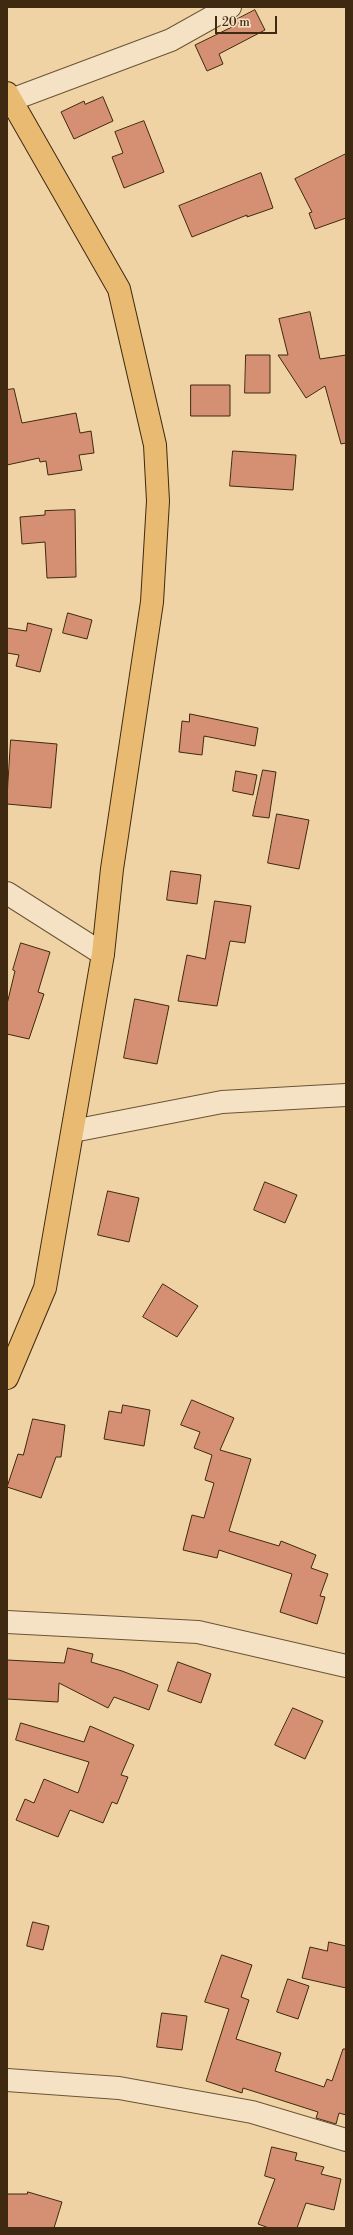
<!DOCTYPE html>
<style>
body{margin:0}
#map{position:relative;width:353px;height:2235px;overflow:hidden;background:#efd3a5;font-family:"Libre Bodoni",serif}
canvas{display:block}
.frame{position:absolute;inset:0;border:8px solid #3f2910;pointer-events:none}
.scale{position:absolute;left:215px;top:16px;width:62px;height:18px;box-sizing:border-box;border:2px solid #3f2910;border-top:0;padding-left:5px;font-size:12px;line-height:14px;white-space:nowrap;color:#3f2910;-webkit-text-stroke:3px #f5e2c4;paint-order:stroke}
</style>
<div id="map">
<canvas width="353" height="2235"></canvas>
<div class="frame"></div>
<div class="scale">20 m</div>
</div>
<script>
const ctx = document.querySelector('canvas').getContext('2d');
ctx.lineJoin = 'round';
function fillPath(path, color) { ctx.fillStyle = color; ctx.fill(path, 'evenodd'); }
function trace(path, color, width, dash) { ctx.strokeStyle = color; ctx.lineWidth = width; ctx.lineCap = dash ? 'butt' : 'round'; ctx.setLineDash(dash || []); ctx.stroke(path); }
const building = new Path2D(`
 M255 10 265 30 219 54 223 64 207 71 195 45 234 26 232 22Z
 M103 97 113 121 74 139 61 112 84 101 85 104Z
 M144 121 164 172 124 188 112 157 123 153 115 132Z
 M346 154V218L315 229 309 213 312 212 295 179Z
 M261 173 273 208 247 217V215L192 237 179 206Z
 M310 312 320 359 346 355V443L341 444 325 386 306 398 278 355H288L279 319Z
 M246 355H270V393H245Z
 M191 385H230V416H191Z
 M14 389 22 423 76 413 80 433 91 431 94 453 79 455 82 470 48 475 46 461 40 462 39 458 7 465V390Z
 M233 451 296 455 293 490 230 486Z
 M75 510 76 577 47 578 45 542 22 544 20 517 45 515V511Z
 M68 613 92 620 87 639 63 633Z
 M28 623 52 629 40 672 16 666 19 655 7 653V628L26 631Z
 M190 714 258 728 255 746 204 736 202 755 179 752 182 721 189 722Z
 M11 740 57 744 51 808 7 804Z
 M263 770 276 772 269 818 253 816Z
 M236 771 257 775 253 795 233 791Z
 M277 814 309 820 299 869 268 863Z
 M171 871 201 875 197 904 167 900Z
 M215 901 251 906 245 943 230 941 217 1006 178 1001 187 955 205 959Z
 M21 943 50 952 38 992 44 994 29 1039 7 1034V1004L15 971 13 970Z
 M135 999 169 1006 157 1064 124 1058Z
 M265 1182 297 1195 285 1223 254 1210Z
 M108 1191 139 1198 129 1242 98 1235Z
 M163 1284 198 1306 177 1337 143 1317Z
 M192 1400 234 1418 220 1450 251 1459 229 1531 279 1546 281 1541 316 1555 311 1568 328 1574 320 1596 325 1597 317 1624 280 1612 292 1574 219 1550 217 1558 183 1550 192 1515 204 1518 214 1483 205 1480 212 1455 194 1448 200 1432 181 1425Z
 M123 1405 150 1410 144 1446 104 1439 109 1411 121 1413Z
 M33 1419 65 1425 61 1457H56L41 1498 7 1487 18 1454 23 1455Z
 M68 1648 93 1654 91 1662 122 1671 158 1685 149 1710 114 1697 108 1708 59 1683 58 1702 7 1699V1660L64 1663Z
 M178 1662 211 1674 201 1703 168 1691Z
 M293 1708 323 1721 305 1759 275 1745Z
 M21 1723 84 1742 90 1726 134 1745 121 1775 128 1777 117 1804 112 1802 103 1823 70 1810 58 1837 16 1820 25 1799 34 1803 44 1779 78 1793 89 1762 16 1740Z
 M33 1922 49 1926 43 1950 27 1946Z
 M329 1942 346 1946V1988L302 1978 310 1947 327 1951Z
 M222 1955 252 1965 241 1997 249 2000 236 2039 281 2053 275 2071 324 2087 327 2079 332 2081 343 2049H346V2115L339 2113 336 2124 316 2118 318 2112 243 2088 242 2093 206 2081 229 2009 205 2002Z
 M288 1979 309 1986 298 2019 277 2012Z
 M162 2013 187 2016 182 2050 157 2047Z
 M272 2147 297 2153 295 2160 324 2167 321 2174 341 2179 334 2210 306 2203 297 2228H269L258 2224 275 2179 265 2176Z
 M28 2192 62 2202 54 2228H7V2194H27Z`);
fillPath(building, '#d58f72');
trace(building, '#3f2910', 1);
const minor = new Path2D(`
 M11 100 171 40 230 7
 M7 893 103 954
 M73 1131 222 1102 346 1095
 M7 1622 198 1632 346 1666
 M7 2080 119 2088 252 2112 346 2140`);
const primary = new Path2D(`
 M7 93 119 289 155 445 158 501 152 602 112 869 103 954 45 1288 7 1378`);
trace(minor, '#6b5435', 24);
trace(primary, '#3f2910', 24);
trace(minor, '#f5e2c4', 22);
trace(primary, '#e8ba72', 22);
</script>
